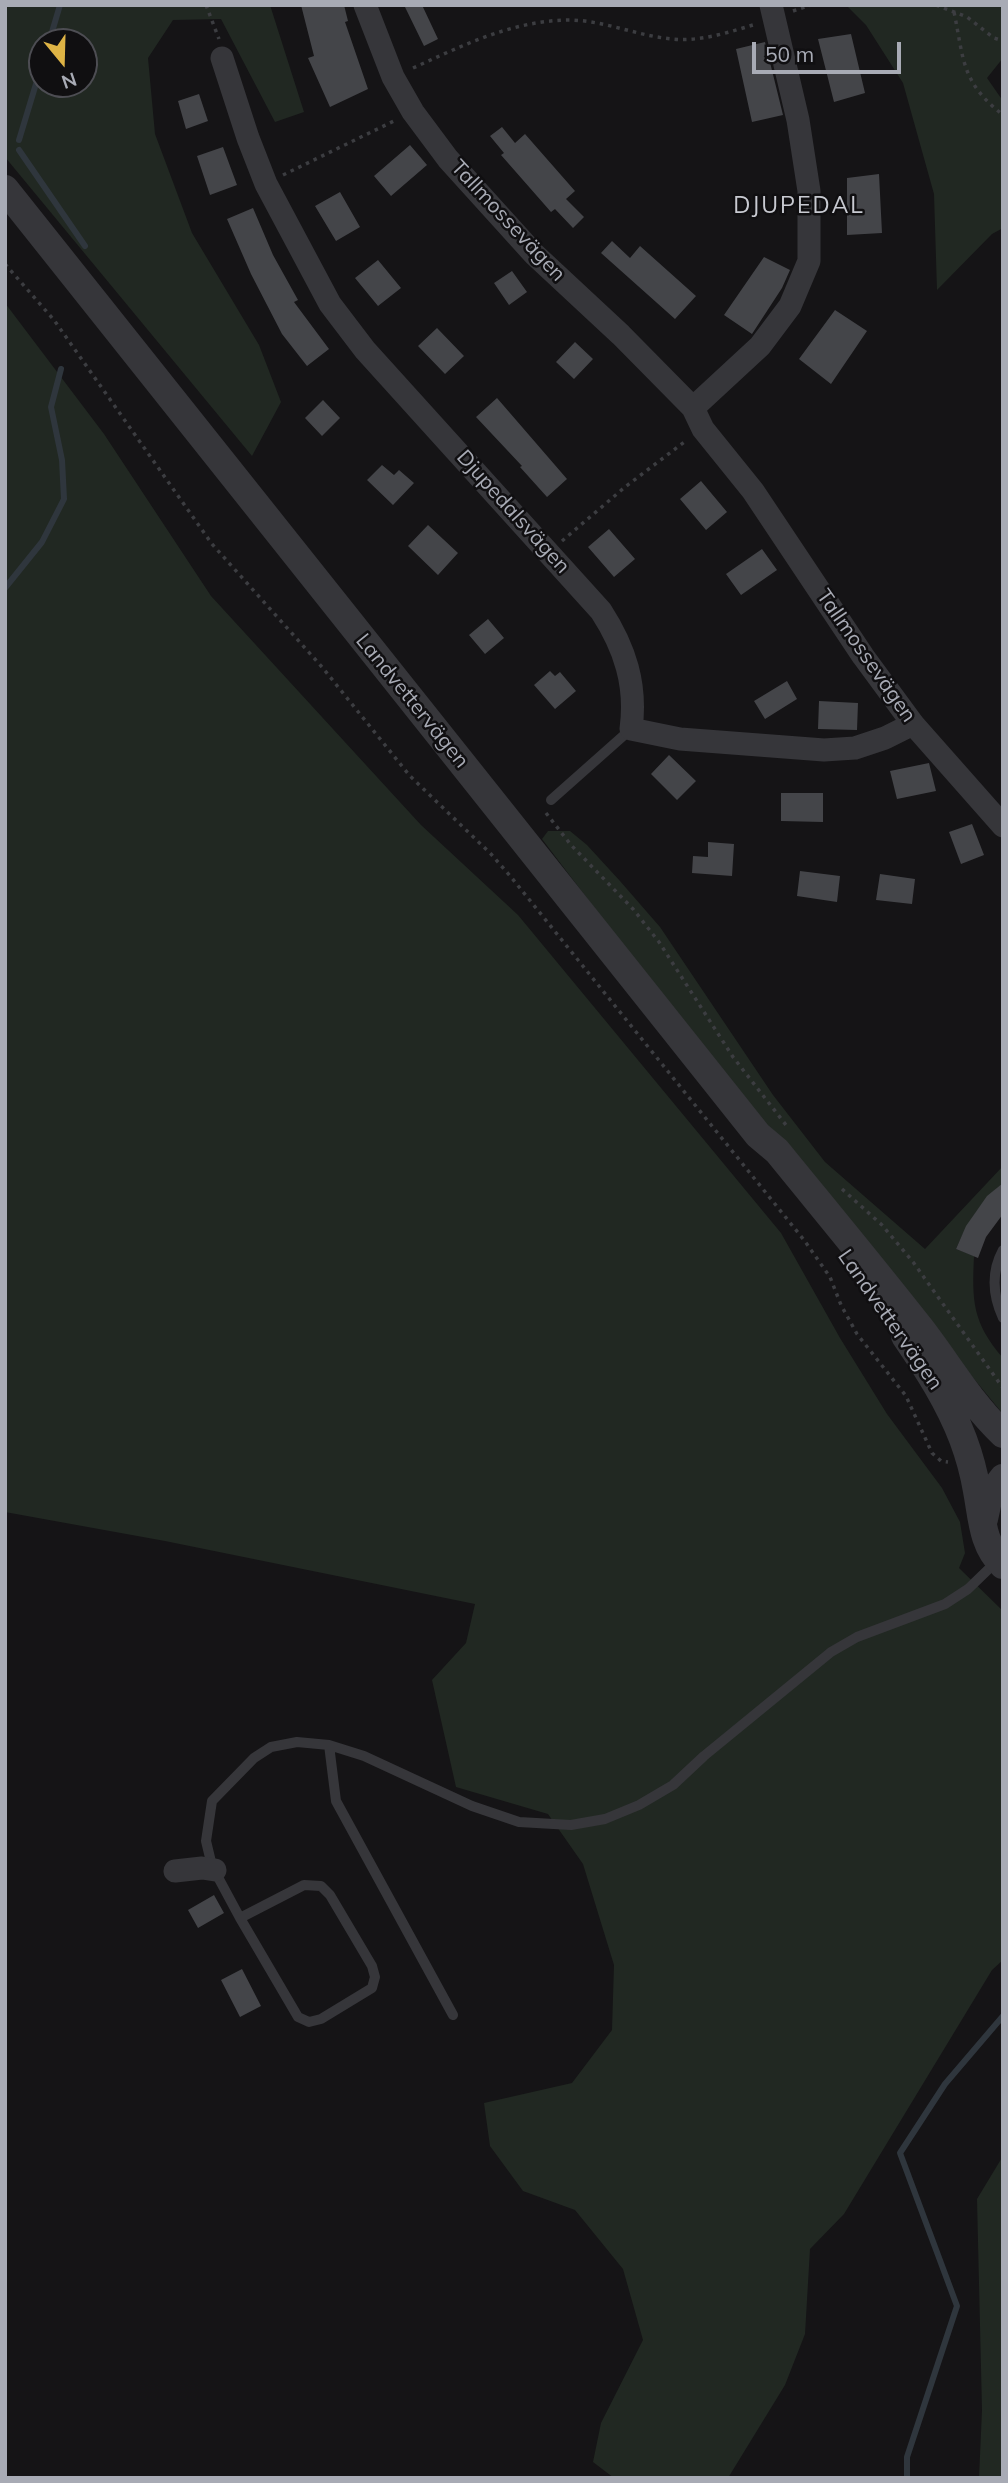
<!DOCTYPE html>
<meta charset="utf-8">
<style>
body{margin:0}
#map{position:relative;width:1008px;height:2483px;overflow:hidden;background:#151416;font-family:Mulish,sans-serif}
canvas{display:block}
.frame{position:absolute;inset:0;border:7px solid #a8abb5;pointer-events:none}
.north{position:absolute;left:28px;top:28px;width:70px;height:70px;box-sizing:border-box;background:#100f11;border:2px solid #4d4d53;border-radius:50%;rotate:161deg;font-size:19px;font-weight:700;line-height:28px;text-align:center;color:#a8abb5}
.north::after{content:'';display:block;margin:auto;width:24px;height:32px;background:#deb345;clip-path:polygon(50% 0,100% 100%,50% 72%,0 100%)}
.scale{position:absolute;left:752px;top:42px;width:149px;height:32px;box-sizing:border-box;border:4px solid #a8abb5;border-top:0;padding-left:9px;font-size:21px;line-height:24px;white-space:nowrap;color:#a8abb5;-webkit-text-stroke:5px #100f11;paint-order:stroke}
</style>
<div id="map">
<canvas width="1008" height="2483"></canvas>
<div class="frame"></div>
<div class="north">N</div>
<div class="scale">50 m</div>
</div>
<script>
const ctx = document.querySelector('canvas').getContext('2d');
ctx.lineJoin = 'round';
function fillPath(path, color) { ctx.fillStyle = color; ctx.fill(path, 'evenodd'); }
function trace(path, color, width, dash) { ctx.strokeStyle = color; ctx.lineWidth = width; ctx.lineCap = dash ? 'butt' : 'round'; ctx.setLineDash(dash || []); ctx.stroke(path); }
function write(font, color, halo, rows, align = 'center') {
  ctx.font = font + ' Mulish,sans-serif'; ctx.lineWidth = 5; ctx.setLineDash([]); ctx.textBaseline = 'middle'; ctx.strokeStyle = halo; ctx.fillStyle = color; for (const [text, x, y, turn = 0] of rows) {
    ctx.save(); ctx.translate(x, y); ctx.rotate((+turn || 0) * Math.PI / 180); ctx.textAlign = isNaN(turn) ? turn : align; if (halo) ctx.strokeText(text, 0, 0); ctx.fillText(text, 0, 0); ctx.restore();
  }
}
fillPath(new Path2D(`
 M5 5H270L304 112 275 122 221 19 173 20 148 58 155 134 192 233 259 345 281 402 252 456 5 157ZM42 42H84V84H42Z
 M846 5H1003V58L987 78 1003 101V228L992 234 937 290 934 194 903 83 866 25Z
 M5 303 104 434 211 596 421 825 518 915 781 1233 840 1338 887 1414 942 1488 960 1522 965 1553 959 1568 1003 1611V1960L992 1970 844 2214 810 2249 805 2334 785 2385 728 2478H614L593 2462 601 2423 643 2340 623 2269 575 2210 523 2191 490 2146 484 2103 572 2083 612 2030 614 1965 583 1864 548 1814 456 1787 432 1680 466 1643 475 1604 165 1541 5 1512Z
 M548 831H570L587 845 620 881 660 927 773 1095 825 1162 925 1249 1003 1166V1183C981 1201 967 1223 956 1249L974 1256C972 1301 972 1322 1003 1358V1414L695 1040 542 839Z
 M1003 2156V2478H979L982 2410 977 2199Z`), '#212822');
trace(new Path2D(`
 M49 42 60 5
 M19 140 42 64
 M19 150 85 246
 M5 588 42 542 64 499 62 460 51 407 61 369
 M907 2478V2457L957 2306 900 2153 945 2084 1003 2016`), '#2f363d', 6);
fillPath(new Path2D(`
 M301 5H344L348 21 345 22 368 89 330 107 308 58 314 56Z
 M404 5H422L438 39 424 46Z
 M851 34 865 93 834 102 818 39Z
 M765 42 783 115 752 122 736 49Z
 M199 94 208 121 186 129 178 101Z
 M502 127 515 143 525 134 575 191 566 199 584 217 573 228 555 209 551 212 501 155 504 153 490 136Z
 M410 145 427 165 391 196 374 176Z
 M223 147 237 185 210 195 197 156Z
 M879 174 882 233 847 235V178Z
 M340 192 360 227 336 241 315 206Z
 M253 208 273 255 298 300 294 302 329 349 307 366 282 334 251 274 227 219Z
 M612 241 630 258 640 246 696 296 675 319 601 253Z
 M764 257 790 270 782 288 752 334 724 315Z
 M378 260 401 288 378 306 355 278Z
 M512 271 527 292 509 305 494 283Z
 M835 310 867 331 831 384 799 359Z
 M437 328 464 356 445 374 418 346Z
 M575 342 593 359 574 379 556 362Z
 M497 398 567 479 547 497 520 467 522 466 476 417Z
 M323 400 340 418 322 436 305 418Z
 M382 465 394 475 399 470 414 483 393 505 367 480Z
 M701 481 727 512 706 530 680 499Z
 M428 525 458 553 438 575 408 546Z
 M609 529 635 559 614 577 588 547Z
 M762 549 777 570 741 595 726 574Z
 M488 619 504 638 485 654 469 635Z
 M550 671 555 676 560 672 576 691 555 709 534 685Z
 M787 681 797 699 765 719 754 701Z
 M819 701 858 703 857 730 818 729Z
 M669 755 696 781 677 800 651 774Z
 M929 763 936 791 897 799 890 771Z
 M781 793H823V822L781 821Z
 M972 824 984 855 961 864 949 832Z
 M708 842 734 844 732 876 692 873 693 856 708 857Z
 M800 871 840 876 837 902 797 896Z
 M880 874 915 879 912 904 876 900Z
 M1003 1183V1214L986 1237 978 1258 956 1249 966 1226 987 1196Z
 M214 1895 224 1913 198 1928 188 1910Z
 M242 1969 261 2006 240 2017 221 1980Z`), '#444549');
trace(new Path2D(`
 M206 5 219 39
 M936 5 967 17 994 38 1003 41
 M793 11 811 5
 M954 12C964 60 961 82 1003 115
 M413 68C464 45 513 20 571 20 606 21 638 36 672 39 700 42 730 32 756 24
 M283 175 396 120
 M5 264 54 320 212 544 322 667 410 776 491 854 511 877 804 1240 830 1277 841 1305 857 1334 906 1396 932 1453 941 1461 948 1462
 M562 541 625 487 687 440
 M546 813 571 845 633 909 659 942 733 1057 786 1125
 M842 1189 882 1225 913 1262 1003 1388`), '#3c3d41', 3.5, [3.5, 5]);
trace(new Path2D(`
 M551 800 631 729
 M1003 1250C991 1272 993 1296 1003 1318
 M329 1745 336 1801 453 2015
 M240 1918 304 1885 321 1886 330 1895 372 1966 375 1977 372 1988 321 2019 309 2022 298 2017 240 1918 212 1866 206 1841 212 1801 254 1758 271 1747 297 1742 329 1745 364 1756 472 1806 519 1822 571 1825 605 1819 639 1805 673 1785 704 1756 831 1652 857 1637 945 1604 968 1589 998 1560`), '#36363a', 10);
trace(new Path2D(`
 M365 5 393 77 413 112 448 159 534 254 621 335 693 408 703 429 753 491 863 656 913 724 1003 826
 M222 58 248 138 266 184 330 304 365 350 601 611C625 648 637 685 631 729L680 739 824 750 855 748 885 738 913 724
 M693 408 760 346 790 306 809 261V191L798 120 771 5
 M175 1871 202 1868 215 1870`), '#36363a', 23);
trace(new Path2D(`
 M5 189 758 1135 777 1151C825 1210 874 1269 921 1329 948 1364 971 1404 1003 1434
 M905 1336C927 1368 949 1402 963 1439 969 1455 974 1473 977 1491 982 1517 982 1545 1003 1565
 M984 1519 989 1496 1003 1478`), '#36363a', 28);
write('21px', '#a8abb5', '#100f11', [
 ["Tallmossevägen",508,221,47],
 ["Djupedalsvägen",513,512,48],
 ["Tallmossevägen",866,656,55],
 ["Landvettervägen",412,701,51],
 ["Landvettervägen",890,1320,55]
]);
ctx.letterSpacing = '2px';
write('23px', '#c8cad1', '#100f11', [
 ["DJUPEDAL",799,206]
]);
ctx.letterSpacing = '0px';
</script>
